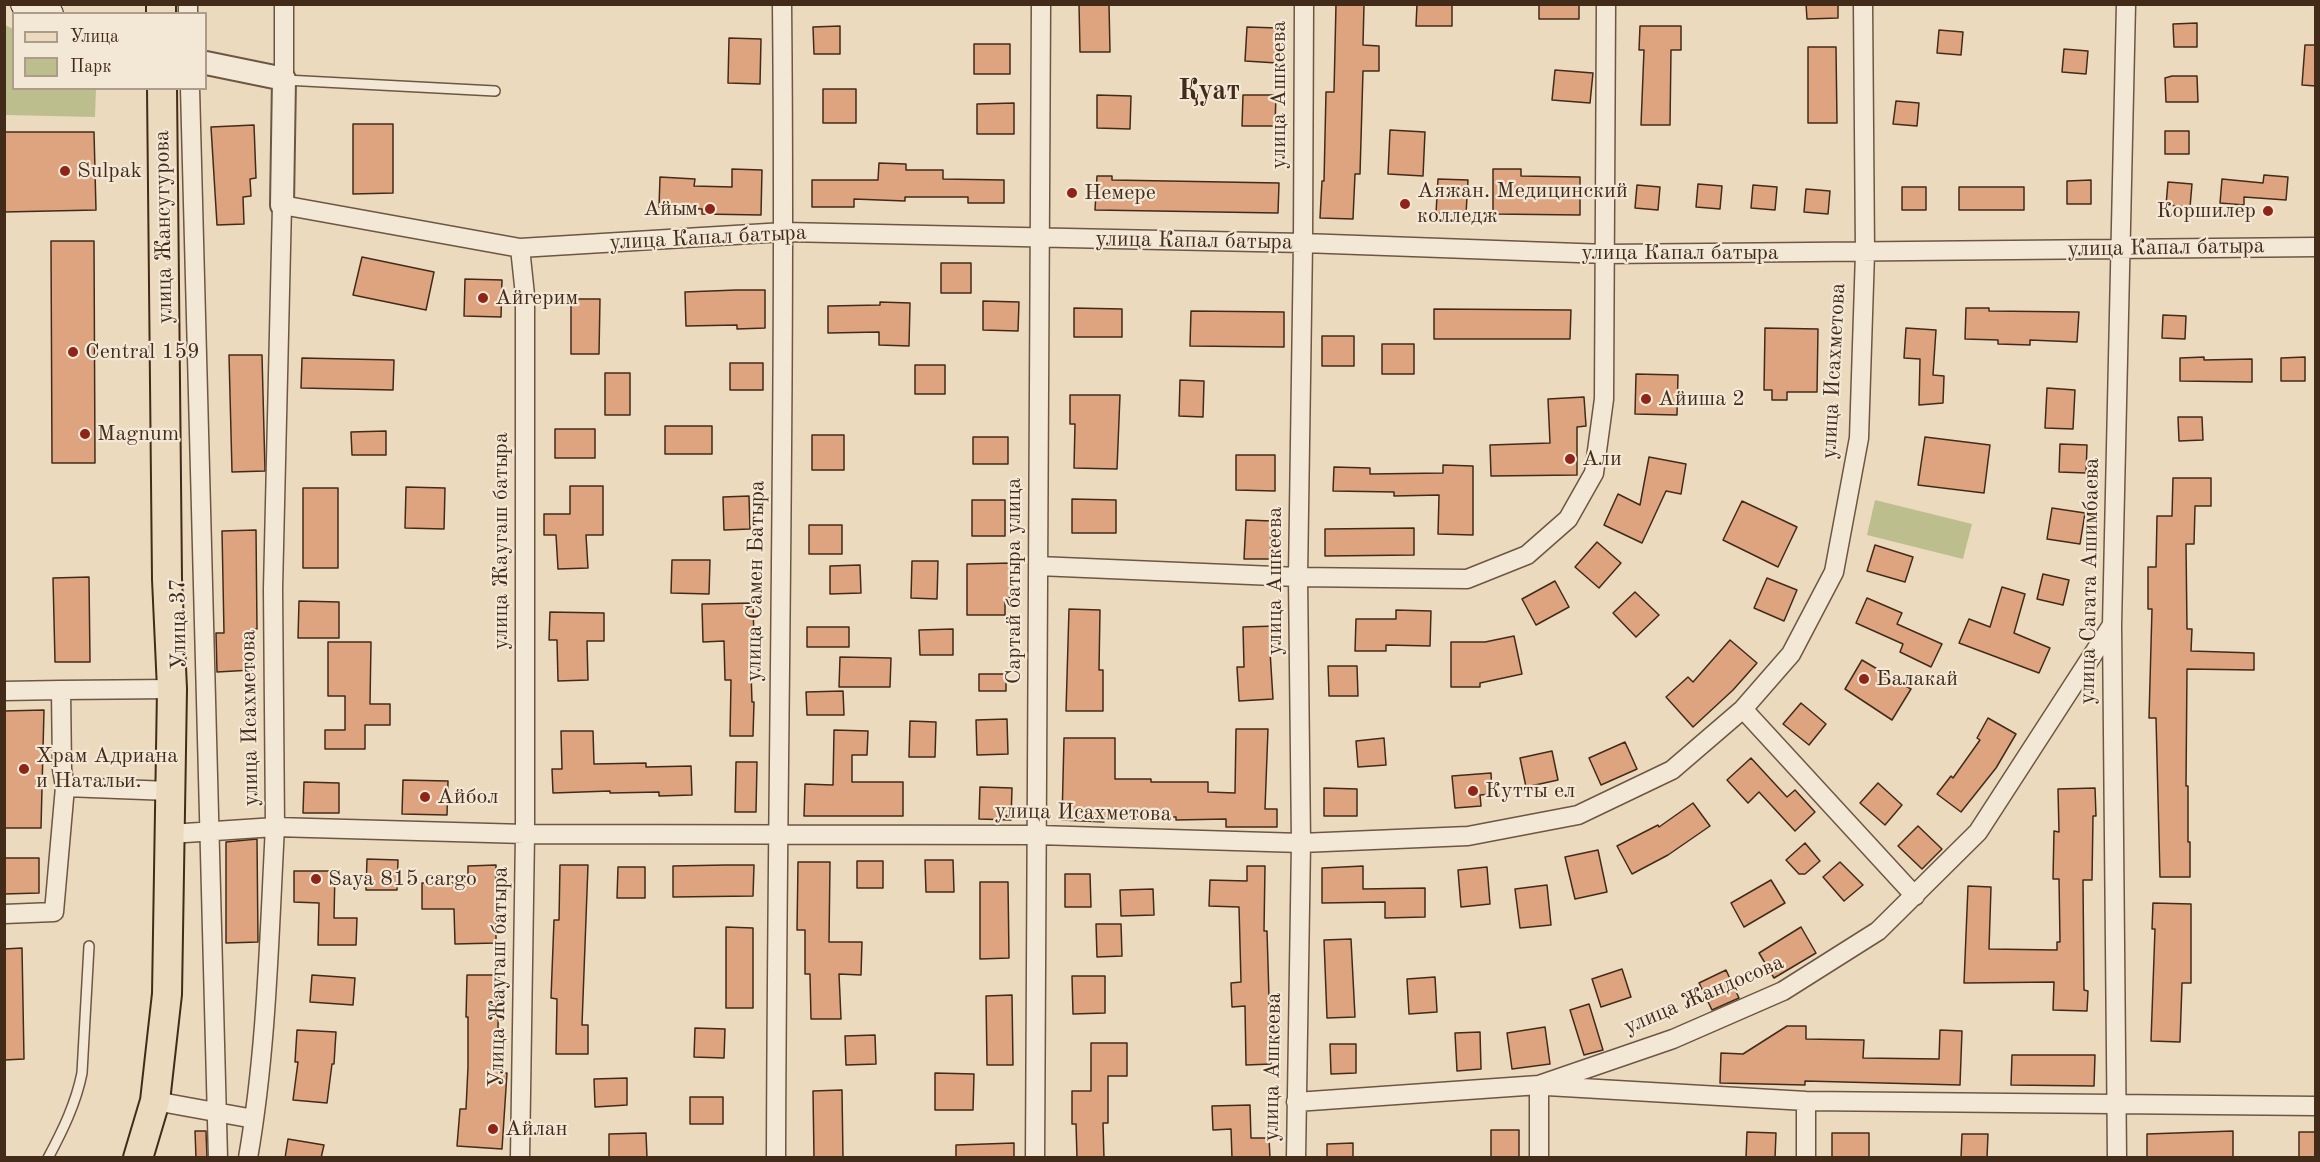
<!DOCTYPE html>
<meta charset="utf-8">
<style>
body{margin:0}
#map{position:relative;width:2320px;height:1162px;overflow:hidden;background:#ecdabe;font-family:"Old Standard TT",serif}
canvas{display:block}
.frame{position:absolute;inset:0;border:6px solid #432b1a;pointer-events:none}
.legend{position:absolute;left:12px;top:12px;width:195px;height:78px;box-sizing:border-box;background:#f3e7d5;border:2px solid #ad9c8a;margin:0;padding:8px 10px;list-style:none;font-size:18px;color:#432b1a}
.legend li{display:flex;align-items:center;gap:12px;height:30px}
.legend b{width:30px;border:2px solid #ad9c8a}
</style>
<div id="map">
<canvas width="2320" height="1162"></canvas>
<div class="frame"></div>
<ul class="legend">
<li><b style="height:8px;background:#ecdabe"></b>Улица</li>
<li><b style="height:16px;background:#bdbe8e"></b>Парк</li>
</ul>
</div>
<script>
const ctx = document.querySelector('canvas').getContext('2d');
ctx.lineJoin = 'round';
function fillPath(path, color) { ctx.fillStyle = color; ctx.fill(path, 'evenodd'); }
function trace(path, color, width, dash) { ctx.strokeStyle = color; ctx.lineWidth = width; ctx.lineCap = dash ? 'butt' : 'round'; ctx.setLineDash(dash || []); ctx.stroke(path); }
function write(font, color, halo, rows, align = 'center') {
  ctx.font = font + ' "Old Standard TT",serif'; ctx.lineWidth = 4.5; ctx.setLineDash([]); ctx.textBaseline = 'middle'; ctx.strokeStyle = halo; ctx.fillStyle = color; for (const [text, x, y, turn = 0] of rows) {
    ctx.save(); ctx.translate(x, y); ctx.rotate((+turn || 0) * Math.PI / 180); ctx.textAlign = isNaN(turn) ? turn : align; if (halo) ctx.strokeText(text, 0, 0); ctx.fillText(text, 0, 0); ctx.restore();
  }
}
fillPath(new Path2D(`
 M5 25 13 29 14 88 96 89 95 117 5 115Z
 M1875 500 1972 524 1963 559 1867 535Z`), '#bdbe8e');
const building = new Path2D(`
 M1079 4H1109L1110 52H1080Z
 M1336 4H1364L1363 45 1379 46V71H1363L1360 174H1355L1353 219 1320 218 1322 181H1324L1326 92H1334Z
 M1417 4H1452V26H1416Z
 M1539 4H1579V19H1539Z
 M1806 4H1838V18L1807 19Z
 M2197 23V47H2174L2173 24Z
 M840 26V54H814L813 27Z
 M1640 26H1681V50H1671L1670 125H1641L1644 50H1639Z
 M1247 27 1278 28 1277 63 1245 61Z
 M1939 30 1963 32 1961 55 1937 53Z
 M729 38 761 39 760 84 728 83Z
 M974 44H1010V74H974Z
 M2305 45H2316V86L2302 85Z
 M1808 47H1836L1837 123H1808Z
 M2064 49 2088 51 2086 74 2062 72Z
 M1555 70 1593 73 1590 103 1552 100Z
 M2172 76H2197L2198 102H2166L2165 78Z
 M823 89H856V123H823Z
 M1097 95 1131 96 1130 129 1097 128Z
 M1243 95H1276L1275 126H1242Z
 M1896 101 1919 103 1917 126 1893 124Z
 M1014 103V134H977V104Z
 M353 124H393V193L353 194Z
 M254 125 256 178 250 179 251 196 243 197 244 224 217 225 211 127Z
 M1390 130 1425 132 1423 176 1388 174Z
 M2165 131H2189V154H2165Z
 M4 132H94L96 210 4 212Z
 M879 163 906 164V170H943V179L1004 180V203H968V197H905V201L854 199V207H812V180H878Z
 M732 169 762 170 761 215 702 214V209L659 207 660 177 695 179 694 186 732 187Z
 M1493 169H1521V176L1580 177V215L1493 214Z
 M2264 175 2288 177 2286 200 2244 197V205L2220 203 2222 179 2263 183Z
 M1097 176H1112V180L1279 183 1278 213 1095 210Z
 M1438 179 1468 180 1466 214 1436 213Z
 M2091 180V204H2067V181Z
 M2168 182 2192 184 2190 207 2166 205Z
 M1698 184 1722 186 1720 209 1696 207Z
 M1637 185 1660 187 1658 210 1635 208Z
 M1753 185 1777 187 1775 210 1751 208Z
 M1902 187H1926V210H1902Z
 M1959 187H2024V210H1959Z
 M1806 189 1830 191 1828 214 1804 212Z
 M51 241H94L95 463H52Z
 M362 257 434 272 426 310 353 295Z
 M941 263H971V293H941Z
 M465 279 502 280 501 317 464 316Z
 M736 290H765V328L737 329V325L686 326 685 292Z
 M571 299H600L599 354H571Z
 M983 301 1019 302 1018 331 983 330Z
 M880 302 910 303 909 346 879 345V332L828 333V306L880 305Z
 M1074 308 1122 309V337H1074Z
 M1966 308H1989V311L2079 312 2077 342 2030 340V345L1998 344V340L1965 339Z
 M1434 309 1571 310 1570 339H1434Z
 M1191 311 1284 312V347L1190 346Z
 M2163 315 2186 316 2185 339 2162 338Z
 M1765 328 1818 329 1817 392H1787V400H1772V390H1764Z
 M1906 328 1936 330 1933 375 1944 376 1943 403 1919 405 1920 359 1904 358Z
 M1322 336H1354V366H1322Z
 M1382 344H1414V374H1382Z
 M229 355H262L265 471 232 472Z
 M2204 357V360L2252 359V382L2180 381V358Z
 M2305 357V381H2281V358Z
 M302 358 394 360 393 390 301 388Z
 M730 363H763V390H730Z
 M915 365H945V394H915Z
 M605 373H630V415H605Z
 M1636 374 1678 375 1677 415 1635 414Z
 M1180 380 1204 381 1203 417 1179 416Z
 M2047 388 2075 390 2073 429 2045 428Z
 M1070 395H1120L1117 469 1074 468 1075 424H1070Z
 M1584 397 1586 426 1577 427V475L1491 476 1490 445 1550 443 1548 399Z
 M2178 417H2202L2203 440 2179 441Z
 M665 426H712V454H665Z
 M555 429H595V458H555Z
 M386 431V455H352L351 432Z
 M812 435H844V470H812Z
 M973 437H1008V464H973Z
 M1925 437 1990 445 1984 493 1918 485Z
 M2060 444 2087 445 2086 473 2059 472Z
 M1236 455H1275V491L1236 490Z
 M1649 457 1686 464 1681 494 1666 491 1642 543 1604 525 1618 494 1640 505Z
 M1443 465 1473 466V535L1438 534 1439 495 1394 496V492L1333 491 1334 467 1370 468V474L1443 473Z
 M2173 478H2211V506H2195L2194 544H2186L2187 629H2192L2191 651 2254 653V670L2187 669 2186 786H2188V842H2190V877H2160L2156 718H2149L2152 609H2148V567H2156L2157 516H2172Z
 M570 486H603V535H586L588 568 558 569 556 535H544V514H570Z
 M406 487 445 488 444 529 405 528Z
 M303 488H338V568H303Z
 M749 496 750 529 724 530 723 497Z
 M1072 499 1116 500V533H1072Z
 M972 500H1005V536H972Z
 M1742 501 1797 527 1778 567 1723 540Z
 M2052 508 2085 513 2080 544 2047 539Z
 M1246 520 1272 521 1270 559H1244Z
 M809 525H842V554H809Z
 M1414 528V555L1325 556V529Z
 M256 530 257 629H250L252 670 217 672 216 633H224L222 531Z
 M1597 542 1621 563 1599 588 1575 567Z
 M1875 545 1913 557 1905 582 1867 571Z
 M672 560H710L709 594 671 593Z
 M912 561H938L937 599 911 598Z
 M1012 563 1013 597 1005 599V615H967V564Z
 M860 565 861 593 830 594V566Z
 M2043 574 2069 580 2063 605 2037 599Z
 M89 577 90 662H55L53 578Z
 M1767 578 1797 590 1784 621 1754 608Z
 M1555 581 1569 607 1536 625 1522 599Z
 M2002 587 2025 594 2014 633 2050 648 2039 673 1959 643 1969 619 1990 627Z
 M1635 592 1659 615 1636 637 1613 613Z
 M1867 598 1902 613 1897 624 1942 644 1931 667 1900 652 1903 644 1856 623Z
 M299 601 339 602V638H298Z
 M753 603 754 640 750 641 752 702H754L753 736H730L731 680H725L724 641 703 642 702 604Z
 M1069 609 1100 610 1099 670H1103V711H1066Z
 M1396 610 1431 611 1430 646 1386 645V651H1355L1356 619H1396Z
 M550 612 604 613V641H587L588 680 558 681 557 640H549Z
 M1276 626 1277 650 1270 651 1273 699 1239 701 1237 667H1244L1243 627Z
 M807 627H849V647H807Z
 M953 629V655H920L919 630Z
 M1514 636 1522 674 1480 683V687H1451V642H1485Z
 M1730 640 1757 663 1733 690 1693 727 1666 697 1688 677 1693 682Z
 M328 642H371L370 704H390V725H365V749H325V730H345V696H328Z
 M840 657 891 658 890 687H839Z
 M1862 660 1911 689 1892 720 1845 689Z
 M1328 666H1357L1358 696H1329Z
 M979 674H1006V691H979Z
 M843 691 844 715H807L806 692Z
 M1801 703 1826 724 1809 745 1783 724Z
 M44 710 41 828H4V711Z
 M1988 718 2016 734 1996 768 1961 812 1937 794 1951 776 1953 778 1980 740 1977 738Z
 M1007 719 1008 754 977 755 976 720Z
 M910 721 936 722 935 757H909Z
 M1236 729H1268L1265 809H1277V827H1226V819L1176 820V817H1104V822L1062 820 1064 738H1115V779H1151V782H1208V792L1235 793Z
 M834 730 868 731 867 755H852V782H903V816H804L805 784 833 785Z
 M561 731H593L594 764 646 763V767L691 766 692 795 659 796V792L610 793V791L553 793 552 769H562Z
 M1384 738 1386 765 1358 767 1356 741Z
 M1625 742 1637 769 1601 785 1589 758Z
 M1552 751 1558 780 1526 787 1520 758Z
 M1751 758 1787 797 1795 790 1815 812 1795 831 1759 792 1748 803 1727 780Z
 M736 762H757L756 812H735Z
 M1491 773 1492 794 1480 795 1481 806 1455 808 1452 776Z
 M403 780 448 781 447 815 402 814Z
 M304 782 339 783V813H303Z
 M1878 783 1902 805 1885 825 1860 803Z
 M980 787 1012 788 1011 820 979 819Z
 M1324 788 1357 789V816H1324Z
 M2095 788 2096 816H2093L2092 880H2083L2084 990 2088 991 2087 1011 2053 1010 2054 982 1964 983 1968 886 1991 887 1989 949 2057 950V942H2060L2059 879H2053L2054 831 2059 832 2058 789Z
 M1693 803 1710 826 1668 855 1632 874 1617 846 1658 825 1659 827Z
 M1918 826 1942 849 1922 869 1898 846Z
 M257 839 258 942 226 943V842Z
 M1805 843 1820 861 1805 874H1799L1786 860Z
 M1598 850 1607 892 1575 899 1565 857Z
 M4 858H39V893L4 894Z
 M367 859 398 860 397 890H366Z
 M925 860H953L954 892H926Z
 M857 861H883V888H857Z
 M798 862H830L829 942H862L861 975 839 974 841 1019H811L810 974H805V930H797Z
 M1840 862 1863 885 1844 901 1823 877Z
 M496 865V943L455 944 454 909H422V883H468V866Z
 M560 865H588L582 1025H588V1054H556L557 999 551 998 554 920H559Z
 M726 865H754L753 896 673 897V866Z
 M1247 866H1265L1264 931H1267L1271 1064 1246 1065 1245 1006 1232 1007 1231 983 1241 982 1239 907 1209 906 1210 880 1247 881Z
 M1363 866V889L1425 888V917L1385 918V902L1322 903V868Z
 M618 867H645V898H617Z
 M1487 867 1490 904 1461 907 1458 870Z
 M294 871H335L334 918H357L356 945H318L319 903 294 902Z
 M1065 874H1090L1091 907H1065Z
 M1771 880 1785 903 1744 927 1731 903Z
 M980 882H1008L1009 958 980 959Z
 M1547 885 1551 925 1520 928 1515 889Z
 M1153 889 1154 915 1121 916 1120 890Z
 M2153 903 2191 904V983H2182L2180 1042 2151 1041 2155 929H2152Z
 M1096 924H1121L1122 956 1097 957Z
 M726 927 753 928V1008H726Z
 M1801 927 1816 953 1774 978 1759 953Z
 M1351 939 1355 1017 1327 1018 1324 940Z
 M22 948 24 1059 4 1060V949Z
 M1622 969 1631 997 1601 1007 1592 979Z
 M1726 970 1739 998 1712 1010 1699 983Z
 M312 975 355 978 353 1005 310 1002Z
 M467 975H499L498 1030H501V1073H507L502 1149 457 1146 460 1109H466L468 1067V1017H466Z
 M1072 976H1105V1013L1073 1014Z
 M1435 977 1437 1012 1409 1014 1407 979Z
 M1012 995 1013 1065H987L986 996Z
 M1589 1004 1603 1050 1584 1055 1570 1010Z
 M1787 1026H1806V1039L1864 1040 1863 1058 1939 1059 1940 1030 1962 1031 1960 1085 1805 1081V1085L1720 1083 1721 1053 1743 1054Z
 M1545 1027 1550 1064 1512 1069 1507 1033Z
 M695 1028 725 1029 724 1058 694 1057Z
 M297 1030 336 1032 334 1064H332L327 1103 293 1100 298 1062H295Z
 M1480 1032 1481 1069 1457 1071 1455 1033Z
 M875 1035 876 1064 846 1065 845 1036Z
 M1091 1043H1127V1076H1108V1123H1103L1104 1158H1077L1076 1124H1072V1091H1091Z
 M1330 1044H1356V1073L1331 1074Z
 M2012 1055H2095L2094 1086 2011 1085Z
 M935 1073 974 1074 973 1110H935Z
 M627 1078V1105L595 1107 594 1079Z
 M842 1090 843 1158H814L813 1091Z
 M690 1097H723V1124H690Z
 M1250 1105 1251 1138H1269L1270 1158H1232L1231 1129 1213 1130 1212 1106Z
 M1491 1130H1519V1158H1491Z
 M195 1131H206L207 1158H196Z
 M2233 1131V1158H2147V1134Z
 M1747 1132 1776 1133 1775 1158H1746Z
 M2299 1132H2316V1158H2299Z
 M646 1133 647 1158H609V1134Z
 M1832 1133H1869V1158H1832Z
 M1962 1134H1988L1987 1158H1961Z
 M288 1139 324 1145 321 1158H285Z
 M1014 1143V1158H956V1145Z
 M1353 1143V1158H1327V1144Z`);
fillPath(building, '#dda47f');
trace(building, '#432b1a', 1.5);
const service = new Path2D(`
 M285 80 495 91
 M48 1158C63 1130 76 1103 82 1073L89 946`);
const minor = new Path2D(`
 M188 4V14
 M1863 4 1865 253 1859 438 1834 572 1791 654 1743 709 1672 770 1578 815 1468 836 1301 843 1038 835 525 834 275 827 273 589 282 205 520 248 784 232 1303 243 1606 254 2316 247
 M284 79V4
 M190 88 218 1158
 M520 248 525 295V834L520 1158
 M1038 566 1298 577 1467 579 1527 555 1568 519 1594 473 1604 399 1606 4
 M61 690 172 689
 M4 691 61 690 62 769 65 787 170 791
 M1743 709 1915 896
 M170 834 275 827C269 937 267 1049 248 1158
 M4 914 54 912 65 787
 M1539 1085V1158
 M1547 1086 1806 1101 2316 1106
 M155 1101 254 1119
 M1296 1102 1539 1085 1673 1039 1783 991 1878 931 1978 832 2112 625
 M776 1158C777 773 786 389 782 4
 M1035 1158 1041 4
 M1296 1158 1301 843 1298 577 1303 243 1304 4
 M1806 1158V1101
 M2117 1158 2112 625 2126 4`);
const tertiary = new Path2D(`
 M206 63 284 79 282 205`);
const secondary = new Path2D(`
 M24 4 50 14`);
const primary = new Path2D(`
 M161 4V14
 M138 1158 155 1101 167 994 172 689 167 579 162 88`);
trace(service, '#6d5743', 12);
trace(minor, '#6d5743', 21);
trace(tertiary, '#6d5743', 26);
trace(secondary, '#432b1a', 28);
trace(primary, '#432b1a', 32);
trace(service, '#f3e7d5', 9);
trace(minor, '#f3e7d5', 18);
trace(tertiary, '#f3e7d5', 22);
trace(secondary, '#f3e7d5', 26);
trace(primary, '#ecdabe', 28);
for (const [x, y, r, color] of [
 [65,171,6,"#8f2418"],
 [1072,193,6,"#8f2418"],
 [1405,204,6,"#8f2418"],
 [710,209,6,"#8f2418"],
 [2268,211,6,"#8f2418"],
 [483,298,6,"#8f2418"],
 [73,352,6,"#8f2418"],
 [1646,399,6,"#8f2418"],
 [85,434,6,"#8f2418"],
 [1570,459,6,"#8f2418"],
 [1864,679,6,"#8f2418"],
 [24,769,6,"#8f2418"],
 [1473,791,6,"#8f2418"],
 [425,797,6,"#8f2418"],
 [316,879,6,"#8f2418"],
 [493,1129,6,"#8f2418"]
]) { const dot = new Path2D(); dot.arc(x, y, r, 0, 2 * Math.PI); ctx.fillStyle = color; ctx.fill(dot); trace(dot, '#f3e7d5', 2); }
write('22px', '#432b1a', '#f3e7d5', [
 ["улица Ашкеева",1279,95,-90],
 ["улица Жансугурова",164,227,-91],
 ["улица Капал батыра",708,238,-3],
 ["улица Капал батыра",1194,241,1],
 ["улица Капал батыра",2166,248,-1],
 ["улица Капал батыра",1680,253],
 ["улица Исахметова",1834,371,-87],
 ["улица Жаугаш батыра",501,541,-90],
 ["улица Самен Батыра",756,581,-89],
 ["Сартай батыра улица",1014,581,-90],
 ["улица Ашкеева",1275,581,-90],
 ["улица Сагата Ашимбаева",2090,581,-89],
 ["Улица 37",179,624,-91],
 ["улица Исахметова",250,718,-91],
 ["улица Исахметова",1083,813,1],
 ["Улица Жаугаш батыра",499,977,-89],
 ["улица Жандосова",1704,995,-23],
 ["улица Ашкеева",1273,1067,-89]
]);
write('22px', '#432b1a', '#f3e7d5', [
 ["Sulpak",77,171],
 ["Аяжан. Медицинский",1417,191],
 ["колледж",1417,216],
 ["Немере",1084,193],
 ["Айым",698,209,"right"],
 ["Коршилер",2256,211,"right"],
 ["Айгерим",495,298],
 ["Central 159",85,352],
 ["Айиша 2",1658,399],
 ["Magnum",97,434],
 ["Али",1582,459],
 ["Балакай",1876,679],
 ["Храм Адриана",36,756],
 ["и Натальи.",36,781],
 ["Кутты ел",1485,791],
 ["Айбол",437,797],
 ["Saya 815 cargo",328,879],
 ["Айлан",505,1129]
], 'left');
write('bold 28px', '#432b1a', '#f3e7d5', [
 ["Қуат",1209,92]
]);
</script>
